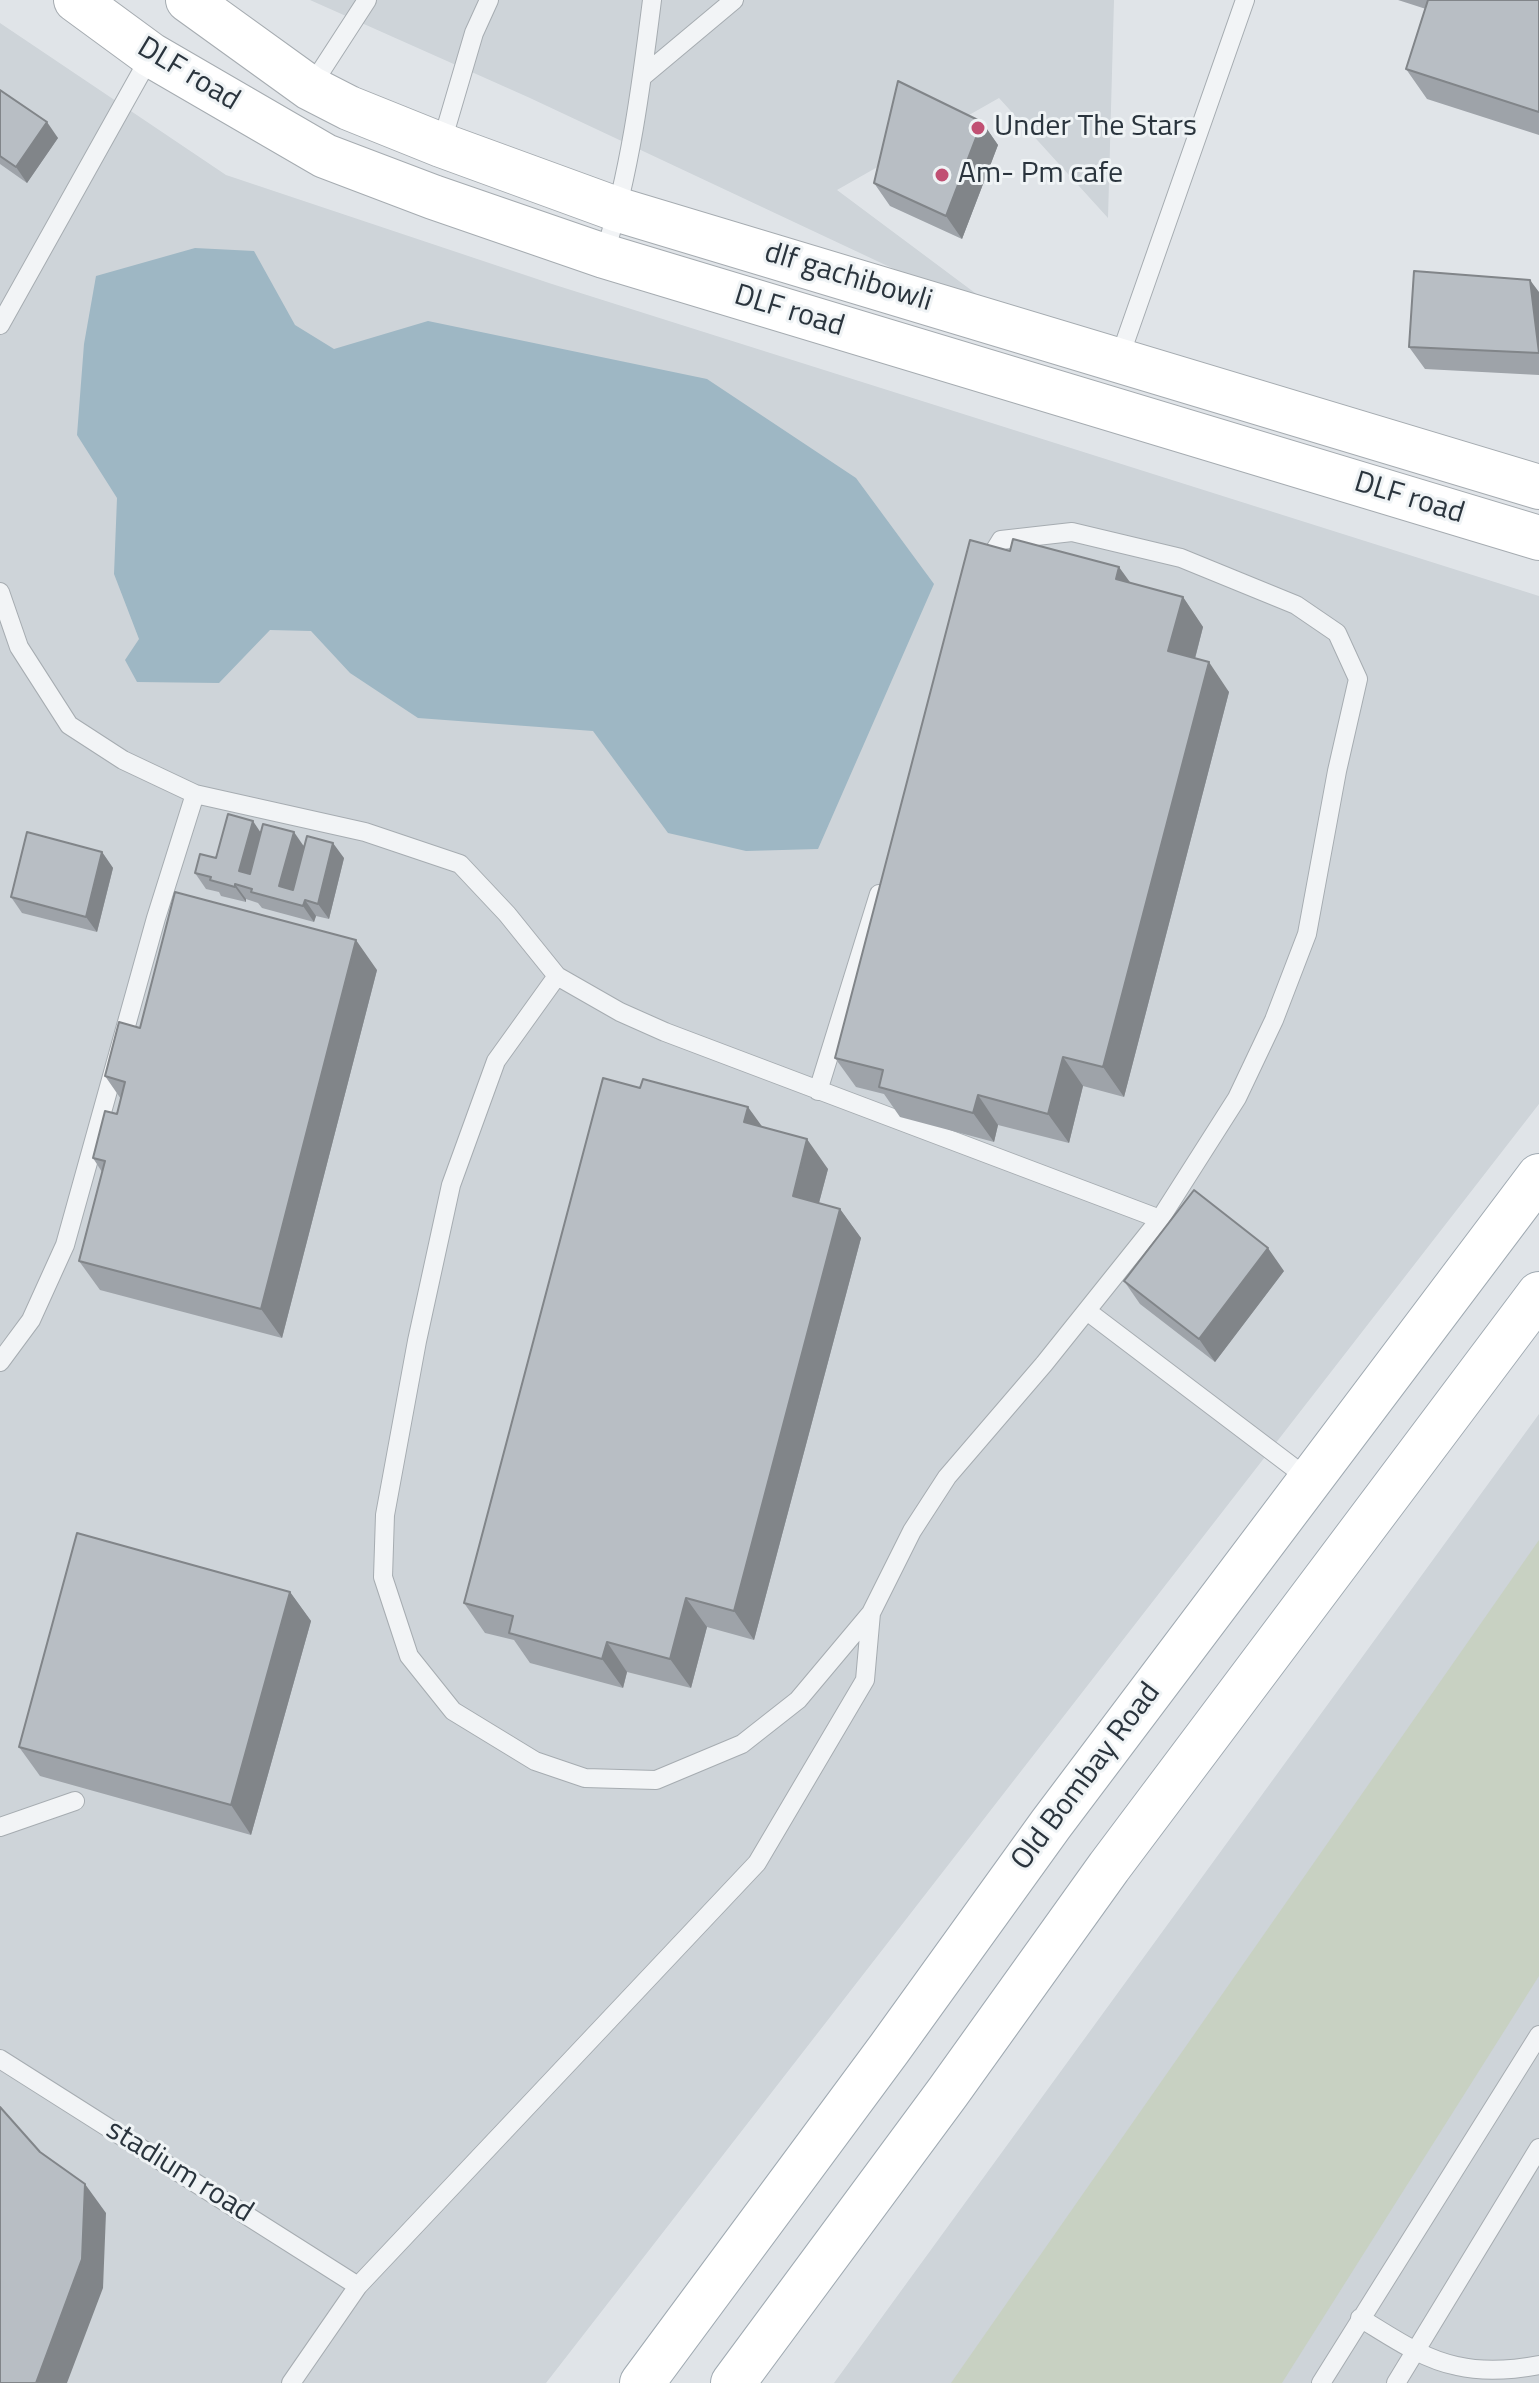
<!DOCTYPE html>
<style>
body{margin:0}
canvas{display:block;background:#e0e4e8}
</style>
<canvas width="1539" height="2383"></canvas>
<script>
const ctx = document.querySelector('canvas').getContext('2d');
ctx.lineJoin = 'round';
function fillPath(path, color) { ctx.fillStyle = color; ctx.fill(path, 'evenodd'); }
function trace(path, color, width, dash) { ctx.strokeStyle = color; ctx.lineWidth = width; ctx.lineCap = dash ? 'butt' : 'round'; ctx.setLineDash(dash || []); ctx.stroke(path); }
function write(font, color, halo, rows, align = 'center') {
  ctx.font = font + ' "Titillium Web",sans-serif'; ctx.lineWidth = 6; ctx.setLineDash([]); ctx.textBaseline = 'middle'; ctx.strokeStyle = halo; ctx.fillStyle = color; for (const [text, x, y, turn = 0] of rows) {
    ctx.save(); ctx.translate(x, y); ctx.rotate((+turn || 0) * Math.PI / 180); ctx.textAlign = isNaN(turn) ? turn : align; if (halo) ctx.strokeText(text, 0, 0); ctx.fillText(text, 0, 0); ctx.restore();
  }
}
fillPath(new Path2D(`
 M310 0H1114L1108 218 999 98 837 190 1026 331 530 98Z
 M0 23 226 175 552 284 1539 596V1104L546 2383H0Z
 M1539 1414V2383H834Z`), '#ced4d9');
fillPath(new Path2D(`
 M1539 1540V1976L1282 2383H951Z`), '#c8d1c2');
fillPath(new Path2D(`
 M195 248 254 251 295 325 334 349 428 321 707 379 856 478 934 584 818 849 746 851 668 833 593 731 418 718 350 673 311 631 270 630 219 683 137 682 125 660 139 639 114 574 117 498 77 435 84 344 96 276Z`), '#9eb7c4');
const service = new Path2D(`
 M642 77 734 0
 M310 88 367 0
 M441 145 474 33 489 0
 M604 256C630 172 641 88 652 0
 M0 325 151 55
 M1119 359 1245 0
 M0 592 19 647 69 725 123 760 195 794 156 918 65 1245 31 1320 0 1362
 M195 794 365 832 460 864 507 914 557 976 620 1012 665 1032 1160 1219
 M557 976 496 1061 451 1185 417 1341 385 1515 383 1577 409 1656 453 1711 535 1761 585 1778 656 1780 742 1744 798 1700 871 1613 912 1531 947 1477 1044 1364 1160 1219 1237 1098 1274 1020 1307 934 1337 771 1358 679 1337 633 1296 605 1181 558 1072 532 1001 540 985 566
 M818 1091 879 894
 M1087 1311 1310 1480
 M0 1827 75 1801
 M0 2059 358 2286
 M1360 2318C1390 2336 1422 2359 1457 2366 1483 2372 1513 2370 1539 2365
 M291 2383 358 2286 757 1863 865 1680 871 1613
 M1321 2383 1539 2035
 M1396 2383 1539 2148`);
const secondary = new Path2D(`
 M76 0 151 55 325 156 433 197 604 256 1539 538
 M188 0 310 88 349 108 441 145 619 210 1539 487`);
const primary = new Path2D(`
 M642 2383 889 2049 1051 1824 1539 1176
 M733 2383 948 2092 1109 1867 1539 1294`);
trace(service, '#a6acb1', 20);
trace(secondary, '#a6acb1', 46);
trace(primary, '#a0aab2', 46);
trace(service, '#f2f4f6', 18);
trace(secondary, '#fff', 44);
trace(primary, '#fff', 44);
fillPath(new Path2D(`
 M1398 0H1539V135L1427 99 1406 69 1426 9Z
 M0 90 58 138 27 183 0 164Z
 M982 122 998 145 962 239 890 206 874 183Z
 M1539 292V375L1425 369 1409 347Z
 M1131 583 1183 597 1203 627 1195 659 1229 692 1124 1097 1083 1086 1069 1143 998 1125 994 1142 900 1117 884 1094 856 1087 835 1058Z
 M261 832 344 858 329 919 316 916 314 922 262 908 258 903 246 899V902L221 896 219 892 206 889 195 873 216 858Z
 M102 852 113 868 97 932 22 913 11 897Z
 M377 970 282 1338 100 1290 79 1261 102 1172 93 1158 117 1114 121 1099 105 1076 140 1028Z
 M762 1127 828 1169 819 1203 840 1209 861 1238 754 1640 707 1627 691 1688 627 1672 623 1688 530 1663 514 1640 485 1633 464 1603Z
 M1284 1271 1215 1362 1140 1304 1124 1281Z
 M290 1592 311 1621 251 1835 40 1776 19 1747Z`), '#9ea3a9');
fillPath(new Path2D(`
 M47 122 58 138 27 183 16 167Z
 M982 122 998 145 962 239 946 216Z
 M1530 280 1539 292V354Z
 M1119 567 1140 596 1116 579Z
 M1183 597 1203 627 1189 681 1168 651Z
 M1209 662 1229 692 1124 1097 1103 1067Z
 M253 821 263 836 250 887 239 871Z
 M294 832 305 848 290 902 279 886Z
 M333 843 344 858 329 919 318 904Z
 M102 852 113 868 97 932 86 917Z
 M235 884 246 899V902L235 887Z
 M305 900 316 916 314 922 303 906Z
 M356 940 377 970 282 1338 261 1309Z
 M1063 1057 1083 1086 1069 1143 1048 1114Z
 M978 1095 998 1125 994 1142 973 1113Z
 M748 1107 769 1136 744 1122Z
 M807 1139 828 1169 813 1225 793 1196Z
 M840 1209 861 1238 754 1640 734 1611Z
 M1268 1248 1284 1271 1215 1362 1199 1339Z
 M290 1592 311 1621 251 1835 231 1805Z
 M686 1598 707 1627 691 1688 670 1659Z
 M607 1642 627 1672 623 1688 602 1659Z
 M85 2184 106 2213 103 2288 67 2383H36Z`), '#818589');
const building = new Path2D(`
 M1428 0H1539V112L1406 69Z
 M898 81 982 122 946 216 874 183Z
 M0 90 47 122 16 167 0 156Z
 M1414 271 1530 280 1539 353 1409 347Z
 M1013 539 1119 567 1116 579 1183 597 1168 651 1209 662 1103 1067 1063 1057 1048 1114 978 1095 973 1113 879 1087 883 1070 835 1058 970 540 1010 551Z
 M228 814 253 821 239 871 250 874 263 824 294 832 279 886 293 890 307 836 333 843 318 904 305 900 303 906 251 892 252 889 235 884V887L210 880 211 877 195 873 200 854 216 858Z
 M27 832 102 852 86 917 11 897Z
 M175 892 356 940 261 1309 79 1261 105 1161 93 1158 105 1111 117 1114 125 1082 105 1076 119 1022 140 1028Z
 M603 1078 640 1088 643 1079 748 1107 744 1122 807 1139 793 1196 840 1209 734 1611 686 1598 670 1659 607 1642 602 1659 509 1633 513 1616 464 1603Z
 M1194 1190 1268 1248 1199 1339 1124 1281Z
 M77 1533 290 1592 231 1805 19 1747Z
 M0 2107 40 2152 85 2184 82 2259 36 2383H0Z`);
fillPath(building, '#b8bec4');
trace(building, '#818589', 2);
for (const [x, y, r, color] of [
 [978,128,8,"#c15073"],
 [942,175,8,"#c15073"]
]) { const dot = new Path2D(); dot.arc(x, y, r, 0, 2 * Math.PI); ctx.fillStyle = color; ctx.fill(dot); trace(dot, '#eff3f5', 3); }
write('30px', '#2a343d', '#eff3f5', [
 ["DLF road",188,75,31],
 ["dlf gachibowli",848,278,17],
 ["DLF road",789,312,17],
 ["DLF road",1409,499,17],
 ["Old Bombay Road",1087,1777,-53],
 ["stadium road",179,2172,32]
]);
write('30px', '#2a343d', '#eff3f5', [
 ["Under The Stars",994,128],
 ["Am- Pm cafe",958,175]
], 'left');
</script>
